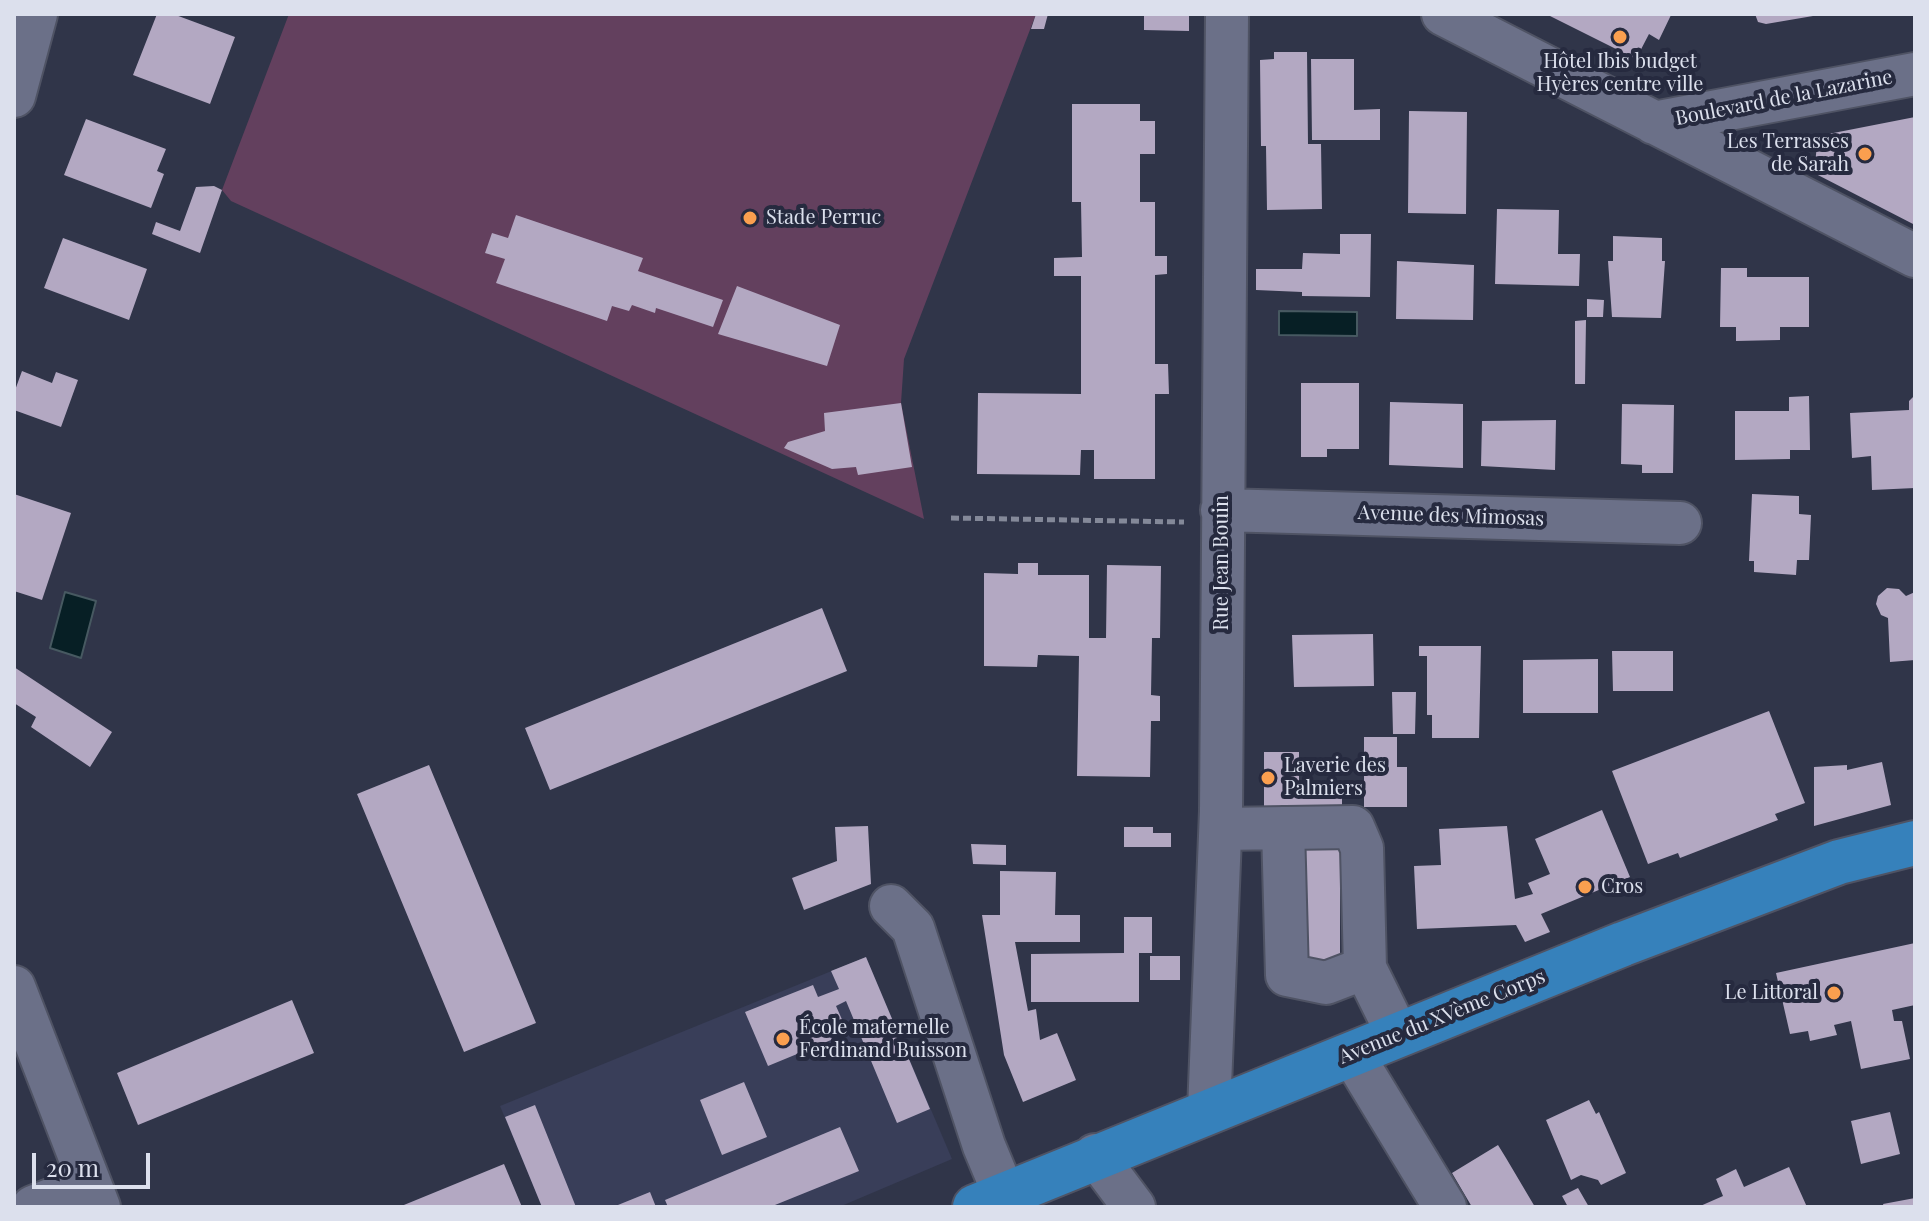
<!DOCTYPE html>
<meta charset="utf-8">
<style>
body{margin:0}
#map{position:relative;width:1929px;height:1221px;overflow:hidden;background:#303549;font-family:"Playfair Display",serif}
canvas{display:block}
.frame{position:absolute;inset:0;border:16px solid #dce0ed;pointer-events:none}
.scale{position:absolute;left:32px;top:1153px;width:118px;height:36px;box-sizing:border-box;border:4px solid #dce0ed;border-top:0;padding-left:10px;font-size:24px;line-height:28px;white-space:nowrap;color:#dce0ed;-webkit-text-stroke:6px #262a3f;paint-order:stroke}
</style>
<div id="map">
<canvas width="1929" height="1221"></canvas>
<div class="frame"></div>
<div class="scale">20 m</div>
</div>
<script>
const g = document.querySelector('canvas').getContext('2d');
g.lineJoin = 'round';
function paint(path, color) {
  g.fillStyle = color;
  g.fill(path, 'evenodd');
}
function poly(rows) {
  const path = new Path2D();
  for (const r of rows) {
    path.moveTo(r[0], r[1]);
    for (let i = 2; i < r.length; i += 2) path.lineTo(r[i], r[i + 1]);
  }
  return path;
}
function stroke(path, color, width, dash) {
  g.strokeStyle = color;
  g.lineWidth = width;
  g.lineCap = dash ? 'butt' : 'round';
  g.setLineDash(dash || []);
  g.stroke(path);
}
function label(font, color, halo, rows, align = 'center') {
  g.font = font + ' "Playfair Display",serif';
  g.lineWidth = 8;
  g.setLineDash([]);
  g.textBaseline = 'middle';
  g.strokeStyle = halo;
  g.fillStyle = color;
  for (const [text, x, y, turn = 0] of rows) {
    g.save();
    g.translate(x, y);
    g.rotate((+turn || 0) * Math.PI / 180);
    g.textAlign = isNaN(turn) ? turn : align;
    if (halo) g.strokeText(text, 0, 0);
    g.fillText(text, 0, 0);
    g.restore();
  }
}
paint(poly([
 [866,957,952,1159,839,1207,542,1207,500,1106]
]), '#393e59');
paint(poly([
 [289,14,1036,14,904,359,901,403,924,519,231,201,222,190]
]), '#63405e');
const water = poly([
 [1279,311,1357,312,1357,336,1279,335,1279,311],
 [65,592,96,601,81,658,50,648,65,592]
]);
paint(water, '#071f25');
stroke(water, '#475961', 2);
paint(poly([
 [157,14,173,14,235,37,210,104,133,75],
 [1036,14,1048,14,1044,29,1031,29],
 [1144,14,1189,14,1189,31,1144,30],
 [1546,14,1669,14,1671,15,1659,40,1649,34,1636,59],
 [1755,14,1813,14,1813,16,1766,24,1758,22],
 [1274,52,1307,52,1308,144,1321,144,1322,209,1267,210,1266,146,1261,146,1260,60,1274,59],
 [1311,59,1354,59,1354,110,1380,109,1380,140,1312,140],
 [1072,104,1140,104,1140,121,1155,121,1155,154,1140,154,1140,202,1155,202,1155,256,1167,256,1167,274,1155,275,1155,364,1168,364,1169,394,1155,394,1155,479,1094,479,1094,450,1081,450,1080,475,977,474,978,393,1081,394,1081,276,1054,276,1054,258,1082,257,1081,202,1072,202],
 [1409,111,1467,112,1466,214,1408,213],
 [1915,117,1915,225,1814,173,1818,136],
 [86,119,166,149,157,171,164,174,151,208,64,175],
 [214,186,222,190,200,253,152,234,156,222,180,231,196,187],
 [1497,209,1559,210,1558,254,1580,254,1579,286,1495,284],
 [516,215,643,258,638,271,723,300,713,327,656,308,655,313,632,305,629,311,612,306,607,321,496,283,505,259,485,253,492,233,508,238],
 [1340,234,1371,234,1370,297,1302,296,1302,292,1256,290,1256,269,1302,269,1303,253,1340,254],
 [1613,236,1662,238,1662,261,1665,261,1661,318,1612,317,1608,261,1613,261],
 [63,238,147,269,129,320,44,288],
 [1397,261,1474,265,1473,320,1396,319],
 [1721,268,1747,268,1747,277,1809,277,1809,327,1780,327,1780,340,1736,341,1736,327,1720,327],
 [737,286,840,325,827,366,718,334],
 [1587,299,1604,300,1603,317,1587,317],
 [1586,320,1585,384,1575,384,1575,321],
 [22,371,52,383,56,372,78,380,61,427,14,410,14,393],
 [1301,383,1359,383,1359,449,1327,449,1327,457,1301,457],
 [1915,395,1915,488,1872,490,1871,456,1852,458,1850,413,1909,410,1909,401],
 [1809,396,1810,450,1790,450,1790,459,1735,460,1735,411,1789,411,1789,397],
 [1390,402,1463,404,1463,468,1389,465],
 [901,403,912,467,858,475,856,467,832,469,784,448,788,442,825,431,824,413],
 [1622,404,1674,405,1673,473,1642,473,1642,465,1621,464],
 [1556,420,1555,470,1481,466,1482,421],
 [14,494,71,513,42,600,14,591],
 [1752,494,1799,496,1799,514,1811,515,1809,560,1797,560,1796,575,1754,572,1754,561,1749,561],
 [1018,563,1038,563,1038,575,1089,575,1089,638,1106,638,1107,565,1161,566,1160,638,1152,638,1151,695,1160,696,1160,721,1151,721,1150,777,1077,776,1079,656,1038,655,1037,667,984,666,984,573,1018,574],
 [1887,588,1899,589,1906,596,1915,592,1915,660,1890,662,1888,618,1881,615,1876,604,1878,596],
 [822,608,847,671,550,790,525,728],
 [1373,634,1374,686,1294,687,1292,635],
 [1419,646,1481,646,1479,738,1432,738,1432,715,1427,715,1427,656,1419,656],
 [1612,651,1673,651,1673,691,1613,691],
 [1598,659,1598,713,1523,713,1523,660],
 [14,667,112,732,90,767,31,727,36,717,14,703],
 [1392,692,1416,692,1415,734,1393,734],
 [1769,711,1805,803,1775,814,1778,820,1680,858,1678,853,1648,864,1612,771],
 [1364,737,1397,737,1397,767,1407,767,1407,807,1364,807],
 [1264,752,1299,752,1299,781,1342,782,1342,810,1264,810],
 [1882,762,1891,805,1814,826,1814,767,1847,765,1847,770],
 [429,765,536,1023,464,1052,357,794],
 [1602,810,1630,877,1541,914,1550,932,1525,942,1516,925,1417,929,1414,866,1441,865,1439,829,1507,826,1515,899,1533,894,1528,883,1550,874,1535,839],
 [868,826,871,884,804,910,792,878,837,861,835,827],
 [1124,827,1153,827,1153,833,1171,833,1171,847,1124,847],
 [1302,837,1340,837,1340,960,1301,960],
 [971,844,1006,845,1006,865,973,864],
 [1000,871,1056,872,1055,915,1080,915,1080,942,1015,942,1028,1011,1036,1009,1040,1040,1057,1033,1076,1080,1023,1102,1004,1055,982,915,1000,915],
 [1124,917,1152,917,1152,953,1139,953,1139,1002,1031,1002,1031,954,1124,953],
 [1915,943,1915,1005,1892,1010,1894,1021,1902,1021,1910,1059,1861,1069,1851,1021,1834,1025,1837,1035,1810,1041,1808,1031,1790,1034,1776,973],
 [1150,956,1180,956,1180,980,1150,980],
 [866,957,930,1109,897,1123,846,1001,836,1006,848,1033,768,1066,745,1012,813,985,818,997,839,989,831,971],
 [292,1000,314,1053,138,1125,117,1073],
 [744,1082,767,1137,722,1155,700,1100],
 [1589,1100,1596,1114,1599,1112,1626,1173,1601,1185,1598,1180,1581,1175,1571,1180,1546,1120],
 [535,1105,576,1207,542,1207,505,1117],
 [1890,1112,1900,1154,1861,1164,1851,1121],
 [840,1127,859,1171,770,1207,668,1207,665,1200],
 [1498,1145,1506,1158,1535,1207,1472,1207,1452,1173],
 [504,1164,522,1207,399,1207],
 [1789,1167,1807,1207,1698,1207,1723,1196,1716,1179,1736,1169,1744,1187],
 [1578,1188,1589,1207,1568,1207,1562,1196],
 [650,1192,656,1207,613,1207],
 [1915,1198,1915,1207,1884,1207,1883,1204]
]), '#b3a8c2');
const minor = poly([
 [1443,14,1915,256],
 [14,96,36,14],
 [1654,123,1915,74],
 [1222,510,1680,523],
 [1221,829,1353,827,1362,848,1365,968,1326,983,1287,975,1283,828],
 [891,906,913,928,984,1146,1004,1194],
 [1365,968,1398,1035],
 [14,987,99,1207],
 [1352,1054,1445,1207],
 [1209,1111,1221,811,1227,14],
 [1095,1155,1134,1207],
 [33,1207,90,1184]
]);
const major = poly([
 [975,1207,1623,944,1839,862,1915,843]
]);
stroke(minor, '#4f5364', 46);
stroke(major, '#4f5364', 48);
stroke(poly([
 [951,518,1184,522]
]), '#848999', 5, [8, 4]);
stroke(minor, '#6b7088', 42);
stroke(major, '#3681bb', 44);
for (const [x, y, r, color] of [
 [1620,37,8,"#fa9f4f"],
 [1865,154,8,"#fa9f4f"],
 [750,218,8,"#fa9f4f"],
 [1268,778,8,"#fa9f4f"],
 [1585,887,8,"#fa9f4f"],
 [1834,993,8,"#fa9f4f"],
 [783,1039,8,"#fa9f4f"]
]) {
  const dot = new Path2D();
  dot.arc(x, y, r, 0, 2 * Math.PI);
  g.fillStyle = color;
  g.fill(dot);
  stroke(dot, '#262a3f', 3);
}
label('20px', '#dce0ed', '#262a3f', [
 ["Hôtel Ibis budget",1620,62,"center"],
 ["Hyères centre ville",1620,85,"center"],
 ["Les Terrasses",1849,142,"right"],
 ["de Sarah",1849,165,"right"],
 ["Stade Perruc",766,218],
 ["Laverie des",1284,766],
 ["Palmiers",1284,789],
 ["Cros",1601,887],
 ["Le Littoral",1818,993,"right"],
 ["École maternelle",799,1028],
 ["Ferdinand Buisson",799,1051]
], 'left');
label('20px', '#dce0ed', '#262a3f', [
 ["Boulevard de la Lazarine",1784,98,-11],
 ["Avenue des Mimosas",1451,516,2],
 ["Rue Jean Bouin",1222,563,-90],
 ["Avenue du XVème Corps",1442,1017,-22]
]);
</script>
